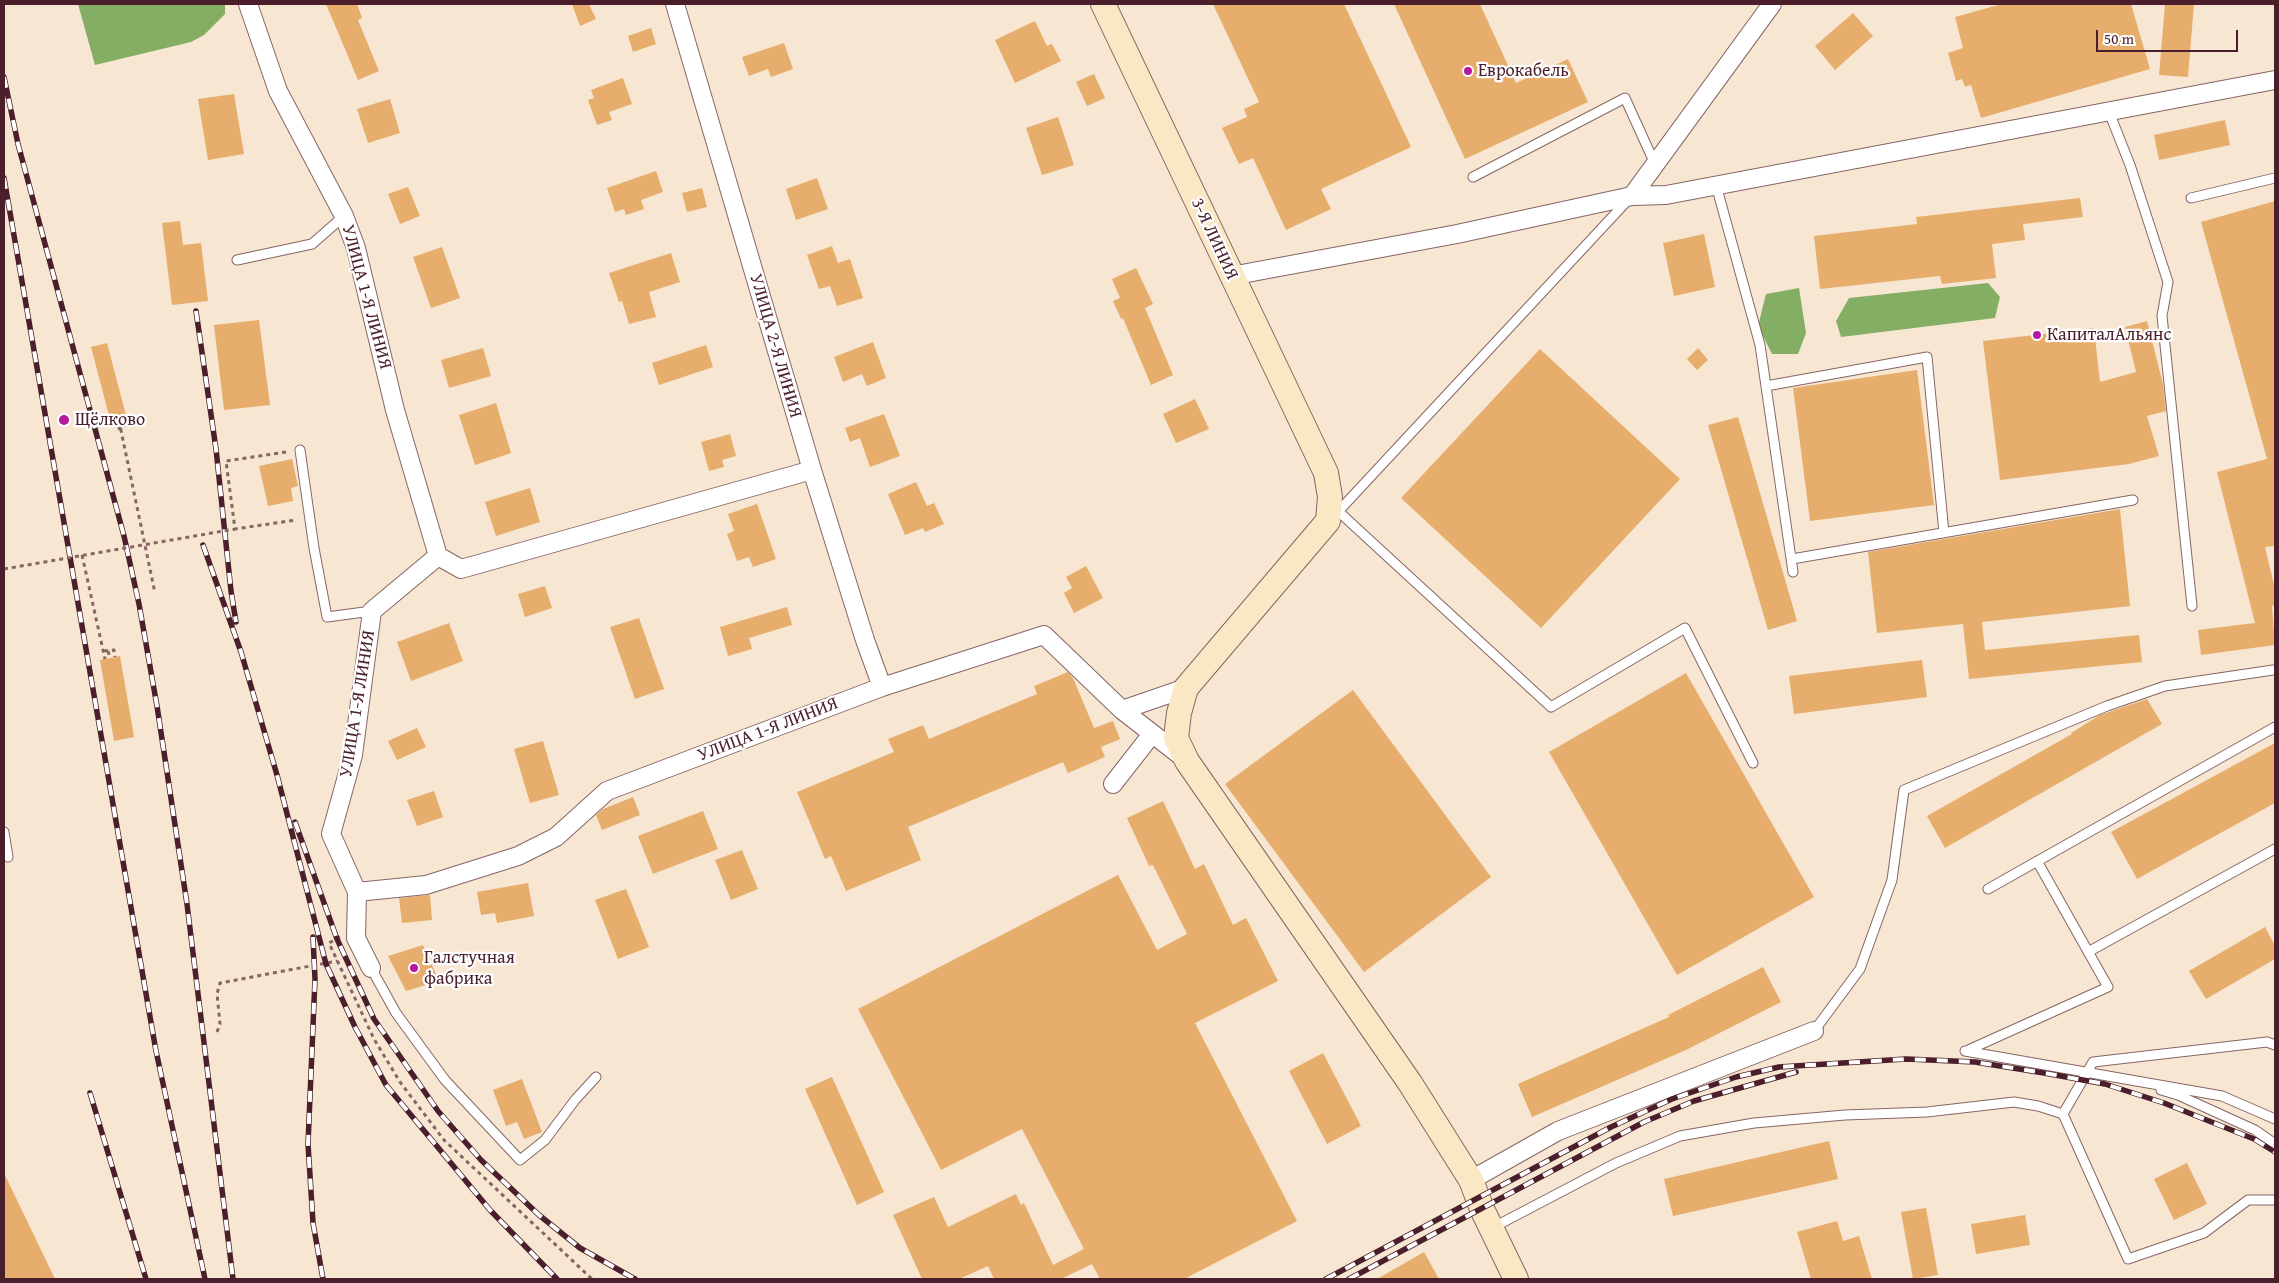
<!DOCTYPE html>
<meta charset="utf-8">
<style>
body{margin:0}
#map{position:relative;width:2279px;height:1283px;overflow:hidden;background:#f7e7d2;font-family:"Gentium Book Plus",serif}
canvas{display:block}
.frame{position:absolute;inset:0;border:5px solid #4a1f2b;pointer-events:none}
.scale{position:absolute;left:2096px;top:30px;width:142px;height:22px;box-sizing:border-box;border:2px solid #4a1f2b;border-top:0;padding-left:6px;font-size:15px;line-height:18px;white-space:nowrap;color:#4a1f2b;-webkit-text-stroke:4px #fff;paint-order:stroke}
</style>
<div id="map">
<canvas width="2279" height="1283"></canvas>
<div class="frame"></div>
<div class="scale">50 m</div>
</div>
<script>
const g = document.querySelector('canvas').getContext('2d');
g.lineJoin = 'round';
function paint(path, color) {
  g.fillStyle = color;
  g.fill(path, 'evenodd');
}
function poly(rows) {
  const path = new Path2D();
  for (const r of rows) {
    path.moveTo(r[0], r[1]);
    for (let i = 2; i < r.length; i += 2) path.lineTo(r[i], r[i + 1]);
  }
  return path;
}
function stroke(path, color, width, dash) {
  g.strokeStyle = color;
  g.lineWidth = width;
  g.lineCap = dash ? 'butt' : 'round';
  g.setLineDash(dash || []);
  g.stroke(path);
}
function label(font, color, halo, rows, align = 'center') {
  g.font = font + ' "Gentium Book Plus",serif';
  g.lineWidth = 4.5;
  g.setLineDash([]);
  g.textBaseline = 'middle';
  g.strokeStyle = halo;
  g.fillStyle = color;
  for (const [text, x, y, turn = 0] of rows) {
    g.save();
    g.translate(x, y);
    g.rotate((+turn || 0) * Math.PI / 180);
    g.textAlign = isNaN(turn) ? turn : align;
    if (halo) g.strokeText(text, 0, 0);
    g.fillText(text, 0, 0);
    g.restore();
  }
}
paint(poly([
 [78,4,225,4,225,14,204,35,191,42,95,65],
 [1988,283,2000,297,1995,318,1841,337,1836,321,1849,298],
 [1799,288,1806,333,1798,354,1772,354,1758,326,1766,294]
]), '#85ae65');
paint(poly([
 [326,4,357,4,362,18,358,20,379,71,358,80],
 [572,4,589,4,596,19,580,26],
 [1213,4,1344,4,1411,147,1321,189,1331,209,1286,230,1253,158,1239,164,1222,128,1247,117,1244,109,1259,102],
 [1394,4,1480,4,1516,83,1568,59,1588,102,1465,159],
 [2002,4,2131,4,2150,69,1981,118,1971,85,1965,87,1962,79,1956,81,1948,53,1963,48,1955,17],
 [2165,4,2194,4,2188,77,2159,75],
 [1853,13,1873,36,1835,70,1815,46],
 [1035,21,1047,46,1052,44,1061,61,1015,83,995,40],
 [651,28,656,44,633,52,628,36],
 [784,43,793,69,771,77,768,69,749,76,742,57],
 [1094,74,1105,98,1087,106,1076,82],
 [623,78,632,104,609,112,612,120,597,125,588,100,594,98,591,90],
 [234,94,244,154,208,160,198,99],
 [390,99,400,133,368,143,357,109],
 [1058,117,1074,165,1042,175,1026,128],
 [2225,120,2230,145,2159,160,2154,135],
 [656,171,663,192,641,200,644,209,626,215,624,209,615,212,607,188],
 [817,178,828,209,796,220,786,189],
 [408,187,420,216,400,224,388,194],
 [702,188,707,207,687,212,682,193],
 [2080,198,2083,217,2023,224,2025,240,1992,244,1996,278,1942,284,1940,276,1820,289,1814,236,1917,224,1916,217],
 [2275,201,2275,546,2265,547,2275,589,2275,605,2272,606,2275,645,2201,655,2198,630,2255,623,2217,472,2267,459,2201,222],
 [180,221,183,245,201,243,208,301,172,305,162,223],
 [1704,234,1715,287,1674,296,1663,243],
 [832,246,838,263,850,259,863,298,837,306,830,286,819,289,807,255],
 [442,247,460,298,431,308,413,257],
 [671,253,680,282,649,292,656,317,629,324,622,301,619,302,609,273],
 [1136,268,1153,304,1145,308,1173,375,1151,385,1123,318,1121,319,1113,301,1120,298,1112,279],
 [259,320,270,405,224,410,214,325],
 [2147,321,2163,384,2166,411,2147,416,2159,456,2129,464,2000,480,1983,341,2094,328,2100,382,2136,372,2125,327],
 [873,342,886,378,867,386,862,374,843,382,834,357],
 [107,343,127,419,111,423,91,347],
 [706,345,713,367,659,385,652,363],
 [483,348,491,376,449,388,441,360],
 [1698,348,1708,360,1697,370,1687,359],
 [1540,349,1680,479,1541,628,1401,498],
 [1917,370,1934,505,1810,521,1793,388],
 [1195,399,1209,429,1176,443,1163,414],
 [496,403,511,453,475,465,459,415],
 [884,414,900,456,870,467,860,438,850,442,845,428],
 [1738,417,1797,621,1768,630,1708,425],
 [730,434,736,456,722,460,724,467,709,471,701,442],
 [292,459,298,486,291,488,293,501,268,506,259,466],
 [916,482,927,506,934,503,944,524,925,532,923,528,905,535,888,494],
 [530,488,540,522,496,536,485,502],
 [757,504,776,559,753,567,749,557,737,561,727,534,734,531,728,514],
 [2120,509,2130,606,1982,622,1985,650,2139,635,2142,662,1969,679,1963,624,1877,633,1868,552],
 [1086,566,1103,598,1074,613,1064,593,1072,588,1066,577],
 [545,586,552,608,525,617,518,594],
 [787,607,792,625,749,638,752,649,728,656,720,627],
 [639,618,664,689,635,699,610,627],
 [449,623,463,661,411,681,397,642],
 [120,656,134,737,114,741,100,660],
 [1922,660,1927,697,1794,714,1789,676],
 [1068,672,1073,678,1094,728,1113,721,1120,739,1101,747,1105,757,1068,773,1063,762,908,827,921,860,846,891,831,856,825,859,797,792,894,752,888,739,923,725,929,739,1037,694,1034,686],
 [1686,673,1814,897,1677,975,1549,752],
 [1353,690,1491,877,1364,972,1225,784],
 [2147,699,2162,724,1945,848,1927,816,2072,734,2071,733,2100,715],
 [417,728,426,747,397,760,388,741],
 [543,741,559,795,530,803,514,749],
 [2275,743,2275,803,2137,879,2111,832],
 [434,791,443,817,417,826,407,800],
 [633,797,640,815,602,830,596,815,603,809],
 [1163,801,1195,869,1204,864,1233,925,1246,918,1278,981,1195,1023,1297,1221,1184,1279,1100,1279,1092,1264,1061,1279,994,1279,988,1266,959,1279,922,1279,893,1215,934,1197,948,1227,1016,1194,1021,1205,1024,1203,1053,1265,1084,1249,1022,1129,941,1170,858,1009,1118,875,1157,950,1187,934,1153,865,1149,866,1127,818],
 [703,811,718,849,653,874,638,836],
 [742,850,758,889,731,900,715,860],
 [528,883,534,916,497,923,495,913,481,915,477,892],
 [626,889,649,947,618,959,595,900],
 [430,895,432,920,402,923,399,898],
 [2265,927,2275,946,2275,959,2206,999,2189,971],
 [423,945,439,981,406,991,388,956],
 [1763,967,1781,1002,1686,1050,1532,1117,1518,1084,1669,1017,1668,1015],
 [1323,1053,1361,1126,1327,1144,1289,1071],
 [832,1077,884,1192,857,1205,805,1089],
 [522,1079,542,1132,524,1139,517,1122,506,1126,493,1090],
 [1829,1141,1838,1179,1673,1216,1664,1179],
 [2187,1163,2207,1204,2174,1220,2154,1179],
 [4,1173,55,1279,4,1279],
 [1926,1208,1938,1275,1913,1279,1901,1212],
 [2025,1215,2030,1245,1976,1254,1971,1224],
 [1837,1221,1843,1241,1859,1236,1872,1279,1811,1279,1797,1232],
 [1424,1252,1439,1279,1377,1279]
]), '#e6ad6d');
const lane = poly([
 [2109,112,2130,165,2168,282,2162,316,2192,606],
 [1473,177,1625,98,1655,164],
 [1716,185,1760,345,1793,572],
 [2191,198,2275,178],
 [237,260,312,244,344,216],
 [1766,386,1927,357,1944,533],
 [300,450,314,548,327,617,372,611],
 [1338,511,1551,707,1685,628,1753,763],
 [1334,516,1628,200],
 [1792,559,2133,500],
 [4,832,8,857],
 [1988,889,2275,727],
 [2088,952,2275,849],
 [371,968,396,1013,445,1080,520,1160,545,1140,575,1100,596,1077],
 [1814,1031,1860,969,1892,880,1904,790,2107,706,2165,686,2273,670],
 [1965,1051,2222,1096,2275,1119],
 [1966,1051,2108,987,2037,861],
 [2161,1090,2178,1095,2255,1130,2275,1144],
 [2063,1114,2093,1062,2267,1042,2275,1045],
 [1492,1228,1616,1163,1680,1136,1754,1123,1845,1115,1927,1112,2014,1102,2038,1106,2063,1114,2128,1259,2204,1233,2248,1200,2275,1200]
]);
const street = poly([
 [248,4,278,91,344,216,356,248,395,410,438,556],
 [675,4,812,470,865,640,882,687],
 [1632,196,1772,4],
 [1231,276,1457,234,1632,196,1666,195,2275,80],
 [438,556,461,569,812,470],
 [1122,710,1186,688],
 [1113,784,1152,734],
 [357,892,426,885,518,856,556,837,607,791,882,687,1044,635,1122,710,1185,759],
 [371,968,356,938,357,892,331,834,353,755,372,611,438,556],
 [1471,1180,1558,1131,1814,1031]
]);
const secondary = poly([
 [1103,4,1326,473,1330,497,1328,521,1186,688,1179,713,1176,738,1187,761,1410,1083,1471,1180,1482,1209,1516,1279]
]);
stroke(lane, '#876565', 11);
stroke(street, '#876565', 20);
stroke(secondary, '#876565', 26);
stroke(poly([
 [119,421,155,593],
 [115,422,117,429,125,427,123,420],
 [286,452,226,461,235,529,296,520],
 [82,555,105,659],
 [104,651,114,650,115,657],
 [108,651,110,658],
 [340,937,329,943,374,1039,400,1082,444,1140,592,1279],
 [217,1032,220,1024,217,994,220,983,337,961]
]), '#876565', 3, [4, 4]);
stroke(lane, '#fff', 9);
stroke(street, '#fff', 18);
stroke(secondary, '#fae7c3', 24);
const rail = poly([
 [4,77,18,144,124,536,139,604,157,706,187,904,233,1279],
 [4,178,156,1051,205,1279],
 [196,311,216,449,231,591,236,622],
 [203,545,241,652,277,775,326,964,355,1027,386,1085,490,1210,557,1279],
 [295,822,337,939,374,1019,438,1111,481,1160,539,1215,580,1248,635,1279],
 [313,937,315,979,308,1144,313,1223,323,1279],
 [90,1093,146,1279],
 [1326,1279,1611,1127,1672,1099,1736,1077,1779,1067,1906,1059,1975,1062,2044,1073,2105,1084,2164,1103,2254,1139,2275,1152],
 [1349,1279,1644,1122,1694,1101,1796,1072]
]);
stroke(rail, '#4a1f2b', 5.5);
stroke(rail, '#fff', 4, [11]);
stroke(poly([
 [4,569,235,529]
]), '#876565', 3, [4, 4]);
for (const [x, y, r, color] of [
 [1468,71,5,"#b5179e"],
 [2037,335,5,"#b5179e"],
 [64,420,6,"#b5179e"],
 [414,968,5,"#b5179e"]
]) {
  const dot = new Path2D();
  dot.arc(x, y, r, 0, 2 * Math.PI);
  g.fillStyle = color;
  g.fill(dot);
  stroke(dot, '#fff', 2);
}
label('18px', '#4a1f2b', '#fff', [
 ["Еврокабель",1478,71],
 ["КапиталАльянс",2047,335],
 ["Щёлково",75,420],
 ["Галстучная",424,958],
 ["фабрика",424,979]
], 'left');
label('18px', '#4a1f2b', '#fff', [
 ["3-Я ЛИНИЯ",1214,239,65],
 ["УЛИЦА 1-Я ЛИНИЯ",366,297,75],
 ["УЛИЦА 2-Я ЛИНИЯ",775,346,74],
 ["УЛИЦА 1-Я ЛИНИЯ",358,704,-81],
 ["УЛИЦА 1-Я ЛИНИЯ",768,730,-21]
]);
</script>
